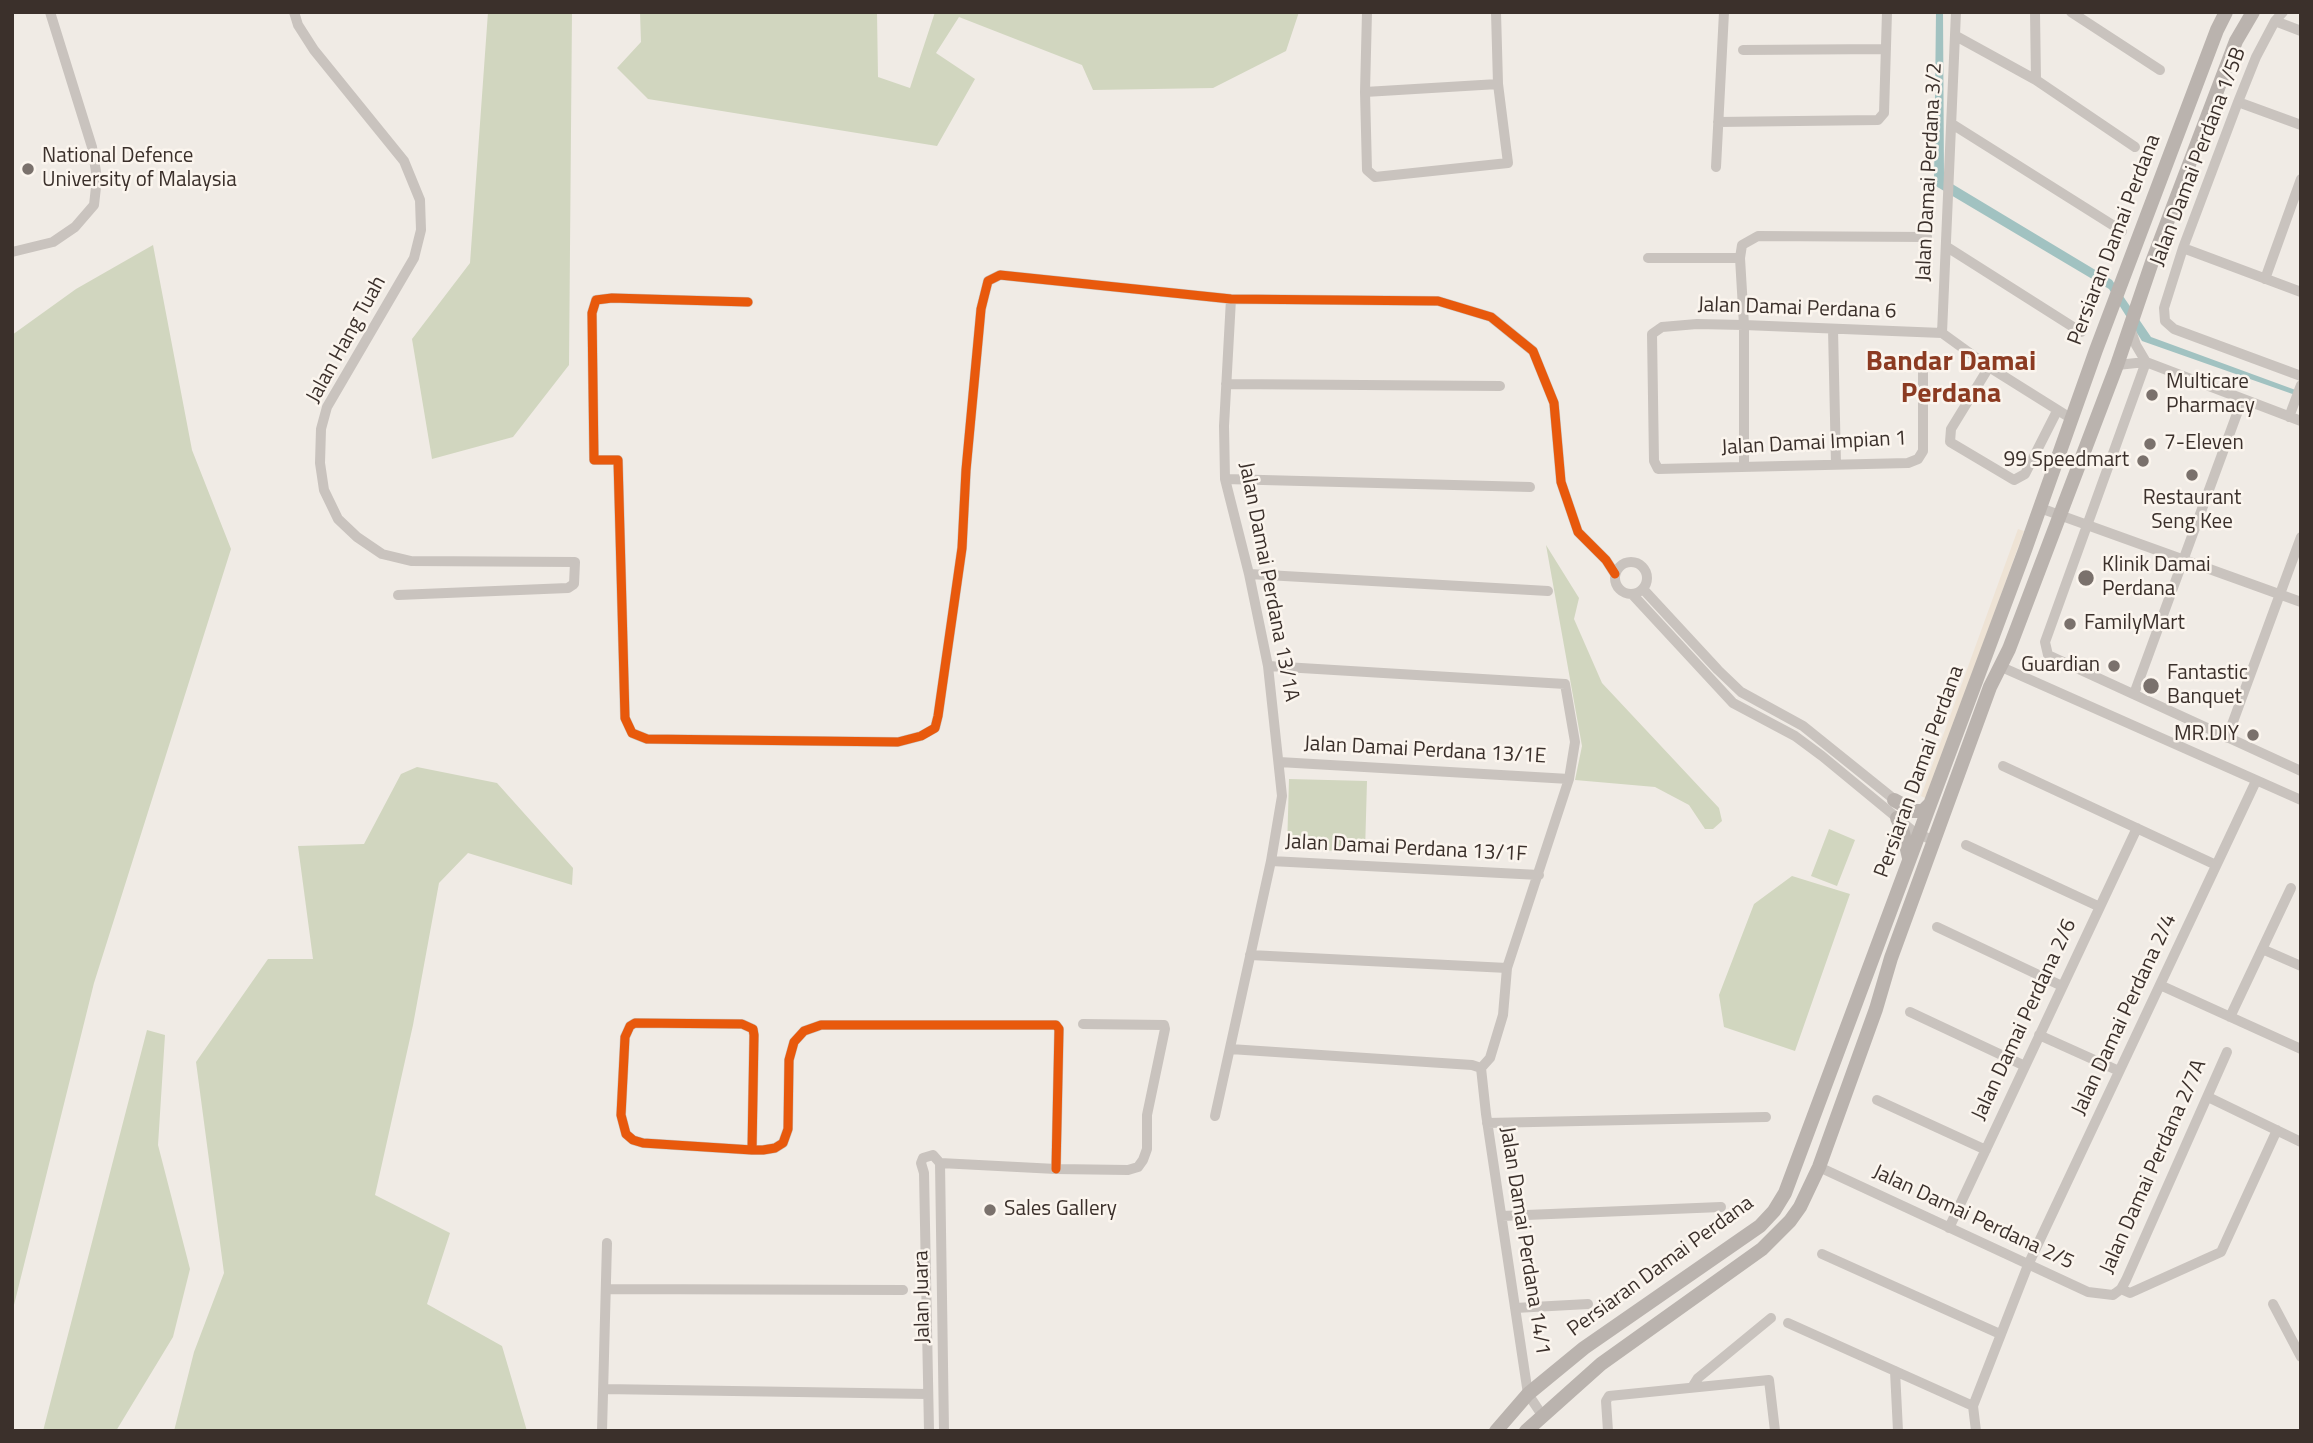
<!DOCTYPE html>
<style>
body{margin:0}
#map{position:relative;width:2313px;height:1443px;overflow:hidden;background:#f0ebe5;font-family:"Titillium Web",sans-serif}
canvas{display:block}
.frame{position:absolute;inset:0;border:14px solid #3b302b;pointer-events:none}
</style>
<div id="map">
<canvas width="2313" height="1443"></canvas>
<div class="frame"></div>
</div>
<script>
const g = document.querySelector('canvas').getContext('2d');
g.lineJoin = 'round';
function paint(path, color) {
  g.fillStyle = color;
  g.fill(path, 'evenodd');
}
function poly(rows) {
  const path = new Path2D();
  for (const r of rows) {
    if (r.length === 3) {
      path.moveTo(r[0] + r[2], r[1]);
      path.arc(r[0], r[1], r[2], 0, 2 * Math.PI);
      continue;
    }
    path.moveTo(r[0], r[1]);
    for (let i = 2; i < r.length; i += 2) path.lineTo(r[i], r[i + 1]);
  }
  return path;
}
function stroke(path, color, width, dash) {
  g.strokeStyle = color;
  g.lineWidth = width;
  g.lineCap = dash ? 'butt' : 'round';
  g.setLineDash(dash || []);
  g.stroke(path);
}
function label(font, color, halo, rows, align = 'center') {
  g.font = font + ' "Titillium Web",sans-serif';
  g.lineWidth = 5;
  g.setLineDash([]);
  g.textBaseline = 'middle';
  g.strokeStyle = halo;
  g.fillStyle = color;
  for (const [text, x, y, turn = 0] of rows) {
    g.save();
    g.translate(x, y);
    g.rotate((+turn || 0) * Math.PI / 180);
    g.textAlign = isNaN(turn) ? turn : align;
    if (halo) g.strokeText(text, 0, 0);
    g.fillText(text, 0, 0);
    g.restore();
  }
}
paint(poly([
 [488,12,572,12,569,365,513,437,432,459,412,339,470,263],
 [640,12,877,12,878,77,910,88,935,12,1299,12,1286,51,1213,88,1093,90,1082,65,959,17,936,53,975,79,937,146,648,99,617,68,641,42],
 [153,245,192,450,231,549,94,983,12,1313,12,335,76,289],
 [1546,545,1579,598,1574,619,1602,683,1719,808,1722,821,1713,829,1705,829,1689,805,1655,787,1575,780,1582,746],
 [417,767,497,783,573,868,572,885,468,853,439,883,413,1025,375,1195,450,1233,427,1304,502,1346,527,1431,174,1431,194,1352,224,1273,196,1062,268,959,313,959,298,846,364,844,401,774],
 [1289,779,1367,781,1365,852,1287,849],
 [1829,829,1855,840,1837,886,1811,876],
 [1792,876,1850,894,1795,1051,1724,1027,1719,995,1754,904],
 [147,1030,165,1035,158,1145,190,1269,173,1337,116,1431,43,1431]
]), '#d1d6bf');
paint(poly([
 [2018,529,2024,531,1927,799,1921,796]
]), '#eee3d5');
paint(poly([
 [1936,12,1943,12,1944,179,2112,280,2151,337,2301,392,2301,397,2142,341,2109,289,1934,185]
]), '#a1c2c1');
stroke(poly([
 [294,12,298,25,314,50,404,161,420,200,421,230,414,258,327,407,321,429,320,463,324,490,338,519,357,537,382,554,411,561,575,562,574,584,568,588,398,595],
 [1367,12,1365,92,1367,170,1375,177,1508,163,1498,84,1496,12],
 [2035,12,2036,80],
 [2071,12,2160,70],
 [2283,12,2275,21,2256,57,2238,102,2183,248,2164,308,2165,321,2174,329,2301,376],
 [2275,21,2301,31],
 [1956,36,2036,80,2135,147],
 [1743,50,1886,49],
 [1365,92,1498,84],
 [2238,102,2301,125],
 [1718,122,1878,120,1884,113,1887,12],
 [1952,124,2122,231],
 [1716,167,1724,12],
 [1947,247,2081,332],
 [2183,248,2301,292],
 [12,252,53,242,75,227,94,205,97,178,92,147,50,12],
 [1648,258,1740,258],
 [2265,279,2301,179],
 [748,302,612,298,596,300,592,313,594,460,618,460,625,718,632,733,647,739,898,742,921,736,935,728,938,716,962,548,966,470,981,309,988,281,1000,275,1231,299,1438,301,1491,317,1533,351,1554,403,1561,482,1578,532,1606,560,1615,574],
 [2130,328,2136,345,2146,362],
 [1833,329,1836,464],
 [1942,333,1956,12],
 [1942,333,1989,367,2072,419],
 [2146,362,2045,642,2048,655,2301,771],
 [1923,365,1923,451,1918,459,1908,463,1658,469,1654,461,1652,334,1662,327,1697,324,1744,325,1942,333],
 [2117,365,2146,362,2301,421],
 [1989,367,1951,429,1950,442,2014,480,2025,474,2057,411],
 [1226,384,1500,386],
 [2289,417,2301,385],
 [1744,467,1744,325,1740,258,1742,245,1758,236,1927,237],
 [1225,479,1530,487],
 [2040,508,2301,602],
 [1631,578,16],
 [1249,574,1548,591],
 [1643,589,1718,670,1741,692,1803,726,1900,804],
 [1632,594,1733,703,1795,736,1822,756,1913,831,1934,841],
 [1268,666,1565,684,1575,742,1569,779,1507,968,1503,1015,1490,1058,1481,1068],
 [2006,669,2301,800],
 [2134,694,2242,400],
 [2227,738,2301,537],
 [1279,762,1569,779],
 [2003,766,2216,865],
 [1966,845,2100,907],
 [1271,861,1539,875],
 [1937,927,2062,986],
 [2262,949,2301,966],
 [1250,955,1507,968],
 [2160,985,2301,1049],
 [1910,1012,2025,1066],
 [2230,1017,2291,888],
 [2039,1035,2119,1071],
 [1230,1049,1472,1065,1481,1068],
 [1481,1068,1486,1114,1528,1394,1542,1415],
 [2208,1097,2301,1142],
 [1877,1100,1986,1150],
 [1215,1116,1271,861,1282,796,1268,666,1249,574,1225,479,1224,426,1231,299],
 [1487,1123,1766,1117],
 [752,1150,754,1035,753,1029,742,1024,635,1023,630,1026,625,1037,621,1115,626,1134,633,1140,643,1143,752,1150,763,1150,775,1148,783,1143,788,1129,789,1060,794,1042,804,1031,821,1025,1056,1025,1059,1029,1056,1169],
 [940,1163,944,1431],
 [1819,1167,2088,1292,2113,1295,2121,1289,2126,1280,2227,1052],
 [1502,1216,1721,1207],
 [1949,1228,2137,828],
 [1822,1254,2000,1334],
 [606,1289,903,1290],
 [2121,1289,2130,1293,2221,1252,2277,1130],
 [2273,1304,2301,1357],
 [1515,1308,1588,1304],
 [1788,1323,1973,1406],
 [1895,1371,1898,1431],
 [1693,1386,1698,1378,1771,1318],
 [603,1389,928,1394],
 [602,1431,607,1243],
 [929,1431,924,1173,921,1163,923,1158,933,1155,940,1163,1056,1169,1128,1170,1138,1167,1143,1160,1147,1149,1147,1115,1165,1029,1164,1025,1083,1024],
 [1608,1431,1606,1401,1609,1396,1769,1380,1775,1431],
 [1976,1431,1973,1406,2028,1265,2256,781]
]), '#c9c3be', 10);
stroke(poly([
 [1894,800,1914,811,1923,811,1930,804],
 [1897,818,1902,828,1909,858],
 [1496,1431,1528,1394,1584,1348,1760,1226,1774,1211,1785,1193,2025,550,2096,350,2217,30,2226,12],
 [1526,1431,1601,1364,1762,1249,1790,1221,1800,1207,1819,1167,1876,1009,1891,958,1990,687,2009,649,2117,365,2152,262,2236,41,2253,12]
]), '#bab3ae', 14);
stroke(poly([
 [748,302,612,298,596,300,592,313,594,460,618,460,625,718,632,733,647,739,898,742,921,736,935,728,938,716,962,548,966,470,981,309,988,281,1000,275,1231,299,1438,301,1491,317,1533,351,1554,403,1561,482,1578,532,1606,560,1615,574],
 [752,1150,754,1035,753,1029,742,1024,635,1023,630,1026,625,1037,621,1115,626,1134,633,1140,643,1143,752,1150,763,1150,775,1148,783,1143,788,1129,789,1060,794,1042,804,1031,821,1025,1056,1025,1059,1029,1056,1169]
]), '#e8590c', 9);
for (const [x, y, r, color] of [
 [28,169,7,"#7a716c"],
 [2152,395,7,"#7a716c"],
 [2150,444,7,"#7a716c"],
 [2143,461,7,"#7a716c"],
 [2192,475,7,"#7a716c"],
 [2086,578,9,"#7a716c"],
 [2070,624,7,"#7a716c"],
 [2114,666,7,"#7a716c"],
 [2151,686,9,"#7a716c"],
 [2253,735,7,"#7a716c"],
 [990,1210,7,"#7a716c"]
]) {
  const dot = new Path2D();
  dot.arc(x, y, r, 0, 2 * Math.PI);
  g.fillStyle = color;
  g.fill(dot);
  stroke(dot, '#fbf5ee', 2.5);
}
label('21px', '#3b302b', '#fbf5ee', [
 ["National Defence",42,157],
 ["University of Malaysia",42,181],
 ["Multicare",2166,383],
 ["Pharmacy",2166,407],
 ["7-Eleven",2164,444],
 ["99 Speedmart",2129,461,"right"],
 ["Restaurant",2192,499,"center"],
 ["Seng Kee",2192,523,"center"],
 ["Klinik Damai",2102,566],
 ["Perdana",2102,590],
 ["FamilyMart",2084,624],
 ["Guardian",2100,666,"right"],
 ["Fantastic",2167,674],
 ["Banquet",2167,698],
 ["MR.DIY",2239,735,"right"],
 ["Sales Gallery",1004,1210]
], 'left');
label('21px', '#3b302b', '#fbf5ee', [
 ["Jalan Damai Perdana 1/5B",2199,157,-69],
 ["Jalan Damai Perdana 3/2",1930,172,-87],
 ["Persiaran Damai Perdana",2115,240,-69],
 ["Jalan Damai Perdana 6",1797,309,2],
 ["Jalan Hang Tuah",347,340,-61],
 ["Jalan Damai Impian 1",1814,444,-3],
 ["Jalan Damai Perdana 13/1A",1268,582,79],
 ["Jalan Damai Perdana 13/1E",1425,751,3],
 ["Persiaran Damai Perdana",1920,772,-70],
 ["Jalan Damai Perdana 13/1F",1406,849,3],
 ["Jalan Damai Perdana 2/4",2125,1015,-65],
 ["Jalan Damai Perdana 2/6",2025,1020,-65],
 ["Jalan Damai Perdana 2/7A",2154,1167,-66],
 ["Jalan Damai Perdana 2/5",1973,1218,25],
 ["Jalan Damai Perdana 14/1",1524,1241,81],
 ["Persiaran Damai Perdana",1661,1267,-36],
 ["Jalan Juara",923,1297,-91]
]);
label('bold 28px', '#8c3b22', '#fbf5ee', [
 ["Bandar Damai",1951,363],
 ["Perdana",1951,395]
]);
</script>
